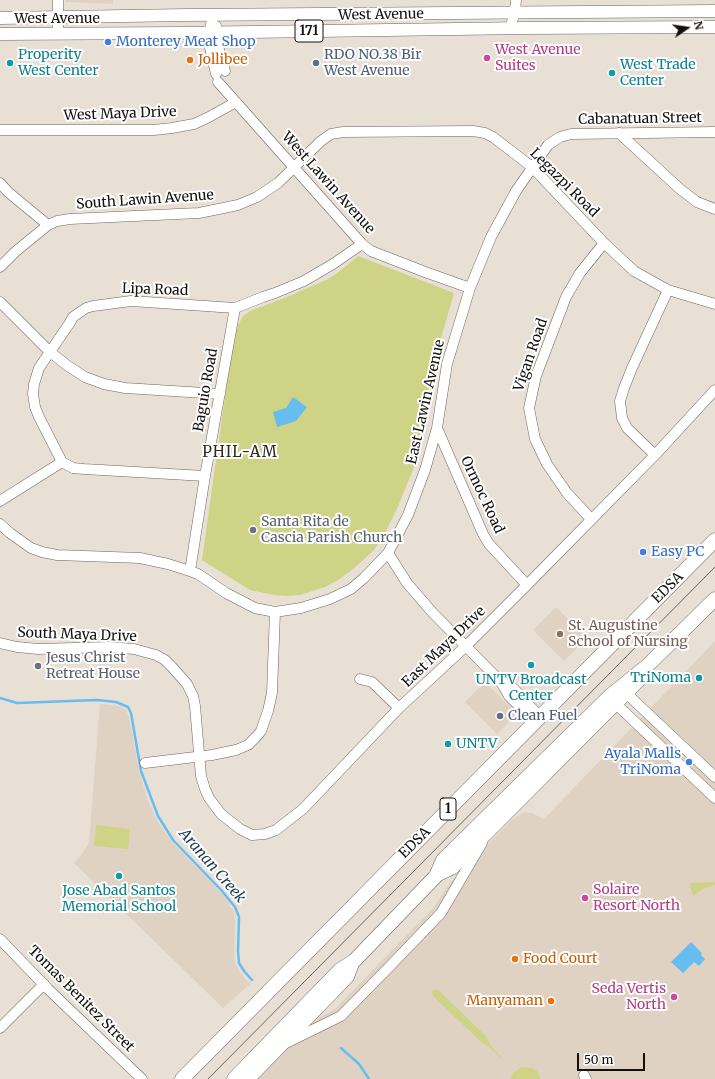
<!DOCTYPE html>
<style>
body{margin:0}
#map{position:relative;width:715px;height:1079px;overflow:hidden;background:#e8dfd5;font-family:Merriweather,serif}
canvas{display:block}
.north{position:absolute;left:667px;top:8px;width:40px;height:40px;-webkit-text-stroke:3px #fff;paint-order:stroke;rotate:77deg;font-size:11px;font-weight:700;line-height:16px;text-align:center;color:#13110d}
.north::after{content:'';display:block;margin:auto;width:14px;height:18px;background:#13110d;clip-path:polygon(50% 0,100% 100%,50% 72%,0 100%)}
.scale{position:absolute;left:577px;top:1053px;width:68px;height:18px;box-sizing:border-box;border:2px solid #13110d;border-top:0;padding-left:5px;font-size:12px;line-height:14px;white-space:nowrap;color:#13110d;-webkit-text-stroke:3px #fff;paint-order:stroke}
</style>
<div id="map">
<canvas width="715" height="1079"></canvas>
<div class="north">N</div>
<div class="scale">50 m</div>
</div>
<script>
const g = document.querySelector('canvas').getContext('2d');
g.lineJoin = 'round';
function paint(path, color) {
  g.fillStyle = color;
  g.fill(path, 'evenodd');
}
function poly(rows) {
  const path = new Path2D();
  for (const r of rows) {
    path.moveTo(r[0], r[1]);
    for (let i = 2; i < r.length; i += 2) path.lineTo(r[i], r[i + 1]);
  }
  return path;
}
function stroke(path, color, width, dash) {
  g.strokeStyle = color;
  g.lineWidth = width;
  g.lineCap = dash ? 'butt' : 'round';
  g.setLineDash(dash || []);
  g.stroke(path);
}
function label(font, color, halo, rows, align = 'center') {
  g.font = font + ' Merriweather,serif';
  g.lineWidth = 4;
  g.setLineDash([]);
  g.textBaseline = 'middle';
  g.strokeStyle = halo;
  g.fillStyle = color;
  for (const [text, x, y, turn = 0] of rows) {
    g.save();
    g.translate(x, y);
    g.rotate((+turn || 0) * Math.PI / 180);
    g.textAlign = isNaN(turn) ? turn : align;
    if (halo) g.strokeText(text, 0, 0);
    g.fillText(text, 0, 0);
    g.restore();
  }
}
paint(poly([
 [66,0,113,0,113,4,65,2],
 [556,607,587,638,564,661,533,630],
 [715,641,715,1079,258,1079,320,1017,335,1009,434,907,449,884,512,820,524,812,532,813,544,819],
 [485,682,517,714,497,734,465,702],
 [100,704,119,706,126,710,129,717,139,771,148,801,158,822,170,840,226,898,233,910,235,921,234,960,240,972,247,981,251,983,223,1008,74,863,83,853,89,843]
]), '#dfd2c2');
paint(poly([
 [358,256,454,293,433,366,418,450,414,467,397,509,382,539,373,551,353,569,338,580,325,587,300,595,286,596,274,595,250,590,202,560,234,333,243,316,250,311,287,297,326,280,336,274],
 [96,825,130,829,128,849,94,846],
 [715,882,715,885,703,889,693,896,690,883],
 [435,989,438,990,487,1037,490,1045,504,1061,489,1047,482,1043,433,996,432,992],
 [522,1067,532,1068,537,1071,541,1079,511,1079,513,1073]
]), '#ced386');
paint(poly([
 [293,397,307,407,296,421,277,427,273,412,286,408],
 [691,942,702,953,701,955,705,959,699,966,694,962,683,973,671,962]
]), '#68bdf0');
stroke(poly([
 [0,698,17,703,97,700,116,702,128,707,131,713,141,771,158,816,173,840,222,891,235,907,239,917,238,951,239,963,244,971,252,980],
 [341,1048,359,1064,369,1079]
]), '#68bdf0', 2.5);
const minor = poly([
 [58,0,58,33],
 [213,15,208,39,216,74],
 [216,26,219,49,225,71],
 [510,28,515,12,516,0],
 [218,82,362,244,371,251,425,272,470,288],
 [0,130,154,130,172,128,194,124,209,117,236,102],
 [619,133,680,189,697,202,715,209],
 [0,183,8,192,48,225],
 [0,267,15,252,48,225,57,221,70,219,199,213,238,205,257,197,278,183,321,141,331,134,343,132,473,131,485,133,493,137,532,167,604,243,634,271,668,290,715,304],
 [0,302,50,352,68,366,85,377,104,384,125,388,220,394],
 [437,428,483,534,489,544,527,585],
 [655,455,627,428,622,418,620,401,624,388,632,368,668,290],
 [205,476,84,469,73,468,62,462,39,417,35,407,33,394,34,384,39,368,69,324,73,317,86,308,93,306,131,301,235,308,263,297,275,293,304,281,333,264,362,244],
 [0,501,62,462],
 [591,519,567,493,547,464,535,439,529,408,536,376,566,297,580,273,604,243],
 [0,524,10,533,31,548,42,552,57,555,140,558,168,564,190,571,198,574,226,593,255,608,275,612,301,608,330,599,351,589,364,578,388,553,408,515,425,470,437,428,447,364,470,288,491,237,516,191,548,145,560,137,571,134,715,132],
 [388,553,407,583,432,612,501,682,509,696,535,722],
 [190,571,205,476,235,308],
 [0,643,17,647,38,649,109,647,134,649,156,655,165,660,172,667,187,684,193,696,195,706,201,776,205,789,209,798,221,814,240,829,252,835,265,834,276,830,303,809,399,708,465,647,527,585,655,455,715,390],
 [360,679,372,682,399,708],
 [501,682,514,689,540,717],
 [626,693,715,777],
 [616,704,715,798],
 [145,763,212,755,236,750,248,745,257,736,261,731,268,711,272,693,275,612],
 [0,939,48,989,142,1079],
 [0,1028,44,984],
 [286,1043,341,1016,393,963,441,913,482,843],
 [584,1075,586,1079]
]);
const major = poly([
 [0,18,187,15,715,11],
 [0,34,181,33,525,28,715,27],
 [436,876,453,868,639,681,644,672],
 [249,1079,348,977,354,961]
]);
const highway = poly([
 [182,1079,715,540],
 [234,1079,340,970,354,961,436,876,443,860,610,696,647,666,715,599]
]);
stroke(minor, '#6d665d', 11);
stroke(major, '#6d665d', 13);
stroke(highway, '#6d665d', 15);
stroke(minor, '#fff', 10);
stroke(major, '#fff', 12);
stroke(highway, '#fff', 14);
stroke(poly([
 [208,1079,715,567]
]), '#6b6660', 1);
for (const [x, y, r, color] of [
 [108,42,4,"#3f7fe0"],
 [487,58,4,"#d1479c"],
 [190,60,4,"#e8710a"],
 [10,63,4,"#0f9aa8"],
 [316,63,4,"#5c6f8a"],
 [612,73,4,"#0f9aa8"],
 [253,530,4,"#6b7280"],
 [643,552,4,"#3f7fe0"],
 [560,634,4,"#8d6e63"],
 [531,665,4,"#0f9aa8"],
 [38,666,4,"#6b7280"],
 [699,678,4,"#0f9aa8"],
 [500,716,4,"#5c6f8a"],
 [448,744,4,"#0f9aa8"],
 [689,762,4,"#3f7fe0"],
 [119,876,4,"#0f9aa8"],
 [585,898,4,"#d1479c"],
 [515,959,4,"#e8710a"],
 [674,997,4,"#d1479c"],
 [551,1001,4,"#e8710a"]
]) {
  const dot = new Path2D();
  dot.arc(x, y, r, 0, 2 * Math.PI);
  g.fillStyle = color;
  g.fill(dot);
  stroke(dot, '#fff', 1.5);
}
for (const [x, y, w] of [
 [309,31,28],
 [448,809,16]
]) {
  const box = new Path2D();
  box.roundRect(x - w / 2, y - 11, w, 22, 3);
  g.fillStyle = '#fff';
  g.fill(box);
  stroke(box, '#13110d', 1);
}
label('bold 13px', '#13110d', null, [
 ["171",309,31],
 ["1",448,809]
]);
label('14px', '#13110d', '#fff', [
 ["West Avenue",381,15,-1],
 ["West Avenue",57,19],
 ["West Maya Drive",120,114,-2],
 ["Cabanatuan Street",640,119,-1],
 ["West Lawin Avenue",328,183,48],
 ["Legazpi Road",564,183,45],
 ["South Lawin Avenue",145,200,-4],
 ["Lipa Road",155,290,2],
 ["Vigan Road",531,355,-71],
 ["Baguio Road",206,390,-80],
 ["East Lawin Avenue",426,402,-77],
 ["Ormoc Road",482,495,65],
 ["EDSA",668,588,-45],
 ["South Maya Drive",77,635,2],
 ["East Maya Drive",444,647,-44],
 ["EDSA",415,843,-45],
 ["Tomas Benitez Street",81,999,45]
]);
label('14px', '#366cbe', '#fff', [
 ["Monterey Meat Shop",116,42],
 ["Easy PC",651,552],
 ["Ayala Malls",681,754,"right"],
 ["TriNoma",681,770,"right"]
], 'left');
label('14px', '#b23c85', '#fff', [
 ["West Avenue",495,50],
 ["Suites",495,66],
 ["Solaire",593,890],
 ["Resort North",593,906],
 ["Seda Vertis",666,989,"right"],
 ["North",666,1005,"right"]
], 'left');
label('14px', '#0d838f', '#fff', [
 ["Properity",18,55],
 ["West Center",18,71],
 ["West Trade",620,65],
 ["Center",620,81],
 ["TriNoma",691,678,"right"],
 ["UNTV Broadcast",531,680,"center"],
 ["Center",531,696,"center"],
 ["UNTV",456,744],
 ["Jose Abad Santos",119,891,"center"],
 ["Memorial School",119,907,"center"]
], 'left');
label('14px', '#4e5e75', '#fff', [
 ["RDO NO.38 Bir",324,55],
 ["West Avenue",324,71],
 ["Clean Fuel",508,716]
], 'left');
label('14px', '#c56008', '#fff', [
 ["Jollibee",198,60],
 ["Food Court",523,959],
 ["Manyaman",543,1001,"right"]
], 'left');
label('14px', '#5b616d', '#fff', [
 ["Santa Rita de",261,522],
 ["Cascia Parish Church",261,538],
 ["Jesus Christ",46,658],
 ["Retreat House",46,674]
], 'left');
label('14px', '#785e54', '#fff', [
 ["St. Augustine",568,626],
 ["School of Nursing",568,642]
], 'left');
g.letterSpacing = '1px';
label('15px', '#2f2921', '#fff', [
 ["PHIL-AM",240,453]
]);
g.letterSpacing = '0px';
label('italic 15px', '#193e53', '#fff', [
 ["Aranan Creek",212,866,49]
]);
</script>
